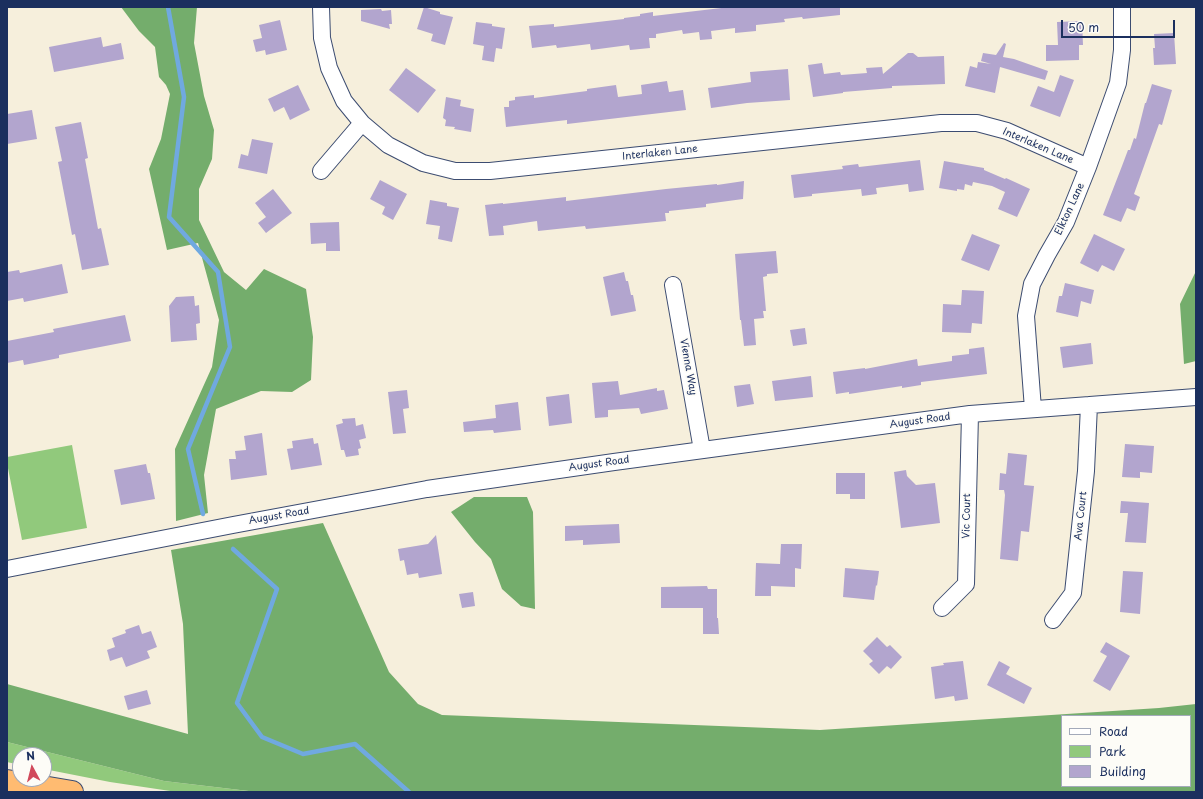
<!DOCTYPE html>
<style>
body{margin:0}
#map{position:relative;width:1203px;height:799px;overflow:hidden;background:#f6efdc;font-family:"Playpen Sans",sans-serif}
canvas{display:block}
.frame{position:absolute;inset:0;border:8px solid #1b2f5e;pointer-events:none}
.legend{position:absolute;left:1061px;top:715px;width:130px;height:72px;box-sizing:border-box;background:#fdfcf7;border:1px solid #a3aaba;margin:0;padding:5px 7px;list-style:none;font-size:12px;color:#1b2f5e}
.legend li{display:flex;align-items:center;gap:8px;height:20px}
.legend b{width:20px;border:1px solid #a3aaba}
.north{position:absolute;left:12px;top:747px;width:40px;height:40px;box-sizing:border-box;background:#fdfcf7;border:1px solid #a3aaba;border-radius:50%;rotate:353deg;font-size:11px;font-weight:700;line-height:16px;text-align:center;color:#1b2f5e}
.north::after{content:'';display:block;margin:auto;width:14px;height:18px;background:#d1495b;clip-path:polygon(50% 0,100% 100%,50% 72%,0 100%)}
.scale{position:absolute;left:1061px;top:20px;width:114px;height:18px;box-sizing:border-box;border:2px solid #1b2f5e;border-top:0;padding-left:5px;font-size:12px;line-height:14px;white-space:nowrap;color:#1b2f5e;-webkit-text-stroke:3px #fdfcf7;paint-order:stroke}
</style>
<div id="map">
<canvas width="1203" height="799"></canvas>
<div class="frame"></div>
<ul class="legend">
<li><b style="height:5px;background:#fff"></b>Road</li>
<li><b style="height:11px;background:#91c97c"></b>Park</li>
<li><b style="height:11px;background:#b2a5ce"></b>Building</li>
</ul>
<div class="north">N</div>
<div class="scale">50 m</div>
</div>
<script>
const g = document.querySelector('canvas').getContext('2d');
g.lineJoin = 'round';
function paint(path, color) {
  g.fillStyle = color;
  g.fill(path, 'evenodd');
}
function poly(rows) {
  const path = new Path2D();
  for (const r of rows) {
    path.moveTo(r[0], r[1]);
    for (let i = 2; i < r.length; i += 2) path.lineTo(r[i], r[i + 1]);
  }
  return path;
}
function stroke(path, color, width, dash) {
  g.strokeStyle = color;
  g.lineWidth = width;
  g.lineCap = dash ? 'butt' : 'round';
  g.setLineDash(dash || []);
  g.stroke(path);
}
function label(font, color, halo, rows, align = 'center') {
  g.font = font + ' "Playpen Sans",sans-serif';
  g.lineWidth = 3.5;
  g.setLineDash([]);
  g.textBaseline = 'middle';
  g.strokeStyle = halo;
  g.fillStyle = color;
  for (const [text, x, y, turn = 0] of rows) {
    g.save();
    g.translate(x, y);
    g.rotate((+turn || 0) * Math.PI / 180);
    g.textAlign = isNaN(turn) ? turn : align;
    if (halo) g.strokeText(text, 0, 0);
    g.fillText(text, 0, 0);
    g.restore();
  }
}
paint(poly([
 [72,445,87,528,22,540,7,463,7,457],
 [7,742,164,781,257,792,177,792,110,782,44,769,44,755,20,755,20,765,7,762]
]), '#91c97c');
paint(poly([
 [121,7,197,7,194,43,204,96,214,130,212,159,199,189,199,220,224,272,246,290,264,269,306,289,313,337,311,380,292,392,261,391,216,409,204,475,208,513,176,521,175,449,212,367,219,320,198,243,167,250,149,169,161,139,170,94,166,85,159,77,155,47,139,31],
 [1196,271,1196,361,1184,364,1180,304],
 [474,497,527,497,533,512,535,609,521,606,502,589,491,559,475,542,451,512],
 [323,523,389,672,418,704,442,715,820,730,1159,708,1196,704,1196,792,257,792,164,781,7,742,7,684,188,734,183,624,171,550],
 [1062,716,1190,716,1190,786,1062,786]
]), '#74ad6c');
stroke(poly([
 [168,7,184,97,169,217,218,272,230,347,188,449,203,514],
 [233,549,277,589,237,703,262,737,303,754,355,744,409,792]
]), '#70a9e0', 4.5);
paint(poly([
 [424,7,440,12,440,14,453,17,445,45,431,41,433,34,417,29],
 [730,7,840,7,840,15,803,19,802,17,784,19,785,22,756,25,756,31,735,33,735,28,711,31,712,39,700,40,699,32,683,34,682,30,656,34,656,38,649,38,650,48,630,50,629,45,591,50,590,44,557,48,556,45,532,48,529,26,554,24,554,27,624,19,624,18,640,16,640,14,653,12,653,16],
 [381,9,382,11,391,10,392,24,389,24,390,29,361,21,361,10],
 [280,20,287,50,266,55,265,50,256,52,253,40,262,38,259,25],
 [1082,21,1083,45,1079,45,1079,60,1046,61,1046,45,1058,45,1057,22],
 [476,22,492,24,492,26,505,28,502,49,496,48,494,62,482,60,484,46,473,44],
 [1174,33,1176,64,1154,65,1153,48,1155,48,1154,34],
 [101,37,103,47,121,43,124,59,54,72,49,47],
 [1004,43,1006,44,1003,57,1014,59,1048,71,1045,80,1000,67,995,93,965,86,970,66,977,68,978,62,991,64,981,61,983,53,996,55],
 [908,53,913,53,918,57,944,56,945,84,892,86,892,88,843,92,843,93,813,97,808,65,822,63,824,74,840,72,841,75,867,73,866,68,882,67,883,74],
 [406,68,436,90,418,113,389,90],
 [788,69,790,100,747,103,711,108,708,88,751,82,750,72],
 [1060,75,1074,80,1060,117,1030,106,1038,86,1054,92],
 [667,81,669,92,683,90,686,110,567,124,567,120,506,127,504,107,509,107,509,101,515,100,515,97,534,95,534,98,587,91,587,89,616,85,618,97,642,94,641,85],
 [1152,84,1172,90,1162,125,1159,124,1134,194,1140,197,1135,211,1127,208,1121,222,1103,215,1122,166,1128,150,1130,150,1134,138,1136,139,1145,103,1146,103],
 [298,85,310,110,290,120,284,107,274,112,268,99],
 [446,97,461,100,460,106,474,109,471,132,454,129,455,127,445,126,446,120,443,118],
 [32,110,37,139,7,144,7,114],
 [81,122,88,158,85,159,98,229,101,228,109,265,82,270,75,234,72,235,58,162,62,161,55,127],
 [252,139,273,143,267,174,238,168,241,154,248,156],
 [920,160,924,190,909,192,908,184,876,188,877,194,862,196,861,189,812,194,812,196,794,198,791,175,843,169,842,166,858,164,859,167],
 [944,161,984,168,984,170,1005,179,1006,178,1030,189,1017,217,998,209,1005,192,992,186,973,182,972,186,965,184,964,190,957,189,957,191,939,188],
 [380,180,407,194,393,220,382,214,385,207,370,199],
 [744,181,743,199,706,204,706,207,669,211,669,213,665,213,666,221,586,229,585,226,538,231,537,221,503,226,504,235,489,236,485,205,503,203,503,204,566,197,566,201,666,189,717,184,717,185],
 [273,189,292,213,266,233,258,223,266,217,255,203],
 [430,200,447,203,447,206,459,208,452,242,438,239,440,226,426,224],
 [339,222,340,251,326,251,326,243,311,244,310,223],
 [972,234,1000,245,989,271,961,260],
 [1094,234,1125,249,1114,271,1102,265,1098,272,1080,263],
 [776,251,778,273,767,274,767,276,763,277,766,311,763,311,764,318,754,319,756,345,744,346,741,320,740,320,735,254],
 [62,264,68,293,24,302,23,298,7,301,7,272,19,270,20,273],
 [624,272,626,281,628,281,631,295,633,295,636,311,611,316,603,277],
 [1065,283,1094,290,1091,304,1081,301,1078,317,1056,312,1059,296,1062,296],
 [962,290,984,291,982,324,972,323,971,333,942,332,943,304,961,305],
 [194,296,195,306,199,305,200,323,196,324,197,340,171,342,169,306,176,297],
 [125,315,131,341,59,355,59,358,24,365,23,360,7,363,7,341,54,332,53,329],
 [805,328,807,344,793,346,790,330],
 [1091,343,1093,364,1063,368,1060,347],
 [984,347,987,374,921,382,921,385,902,388,902,386,849,394,849,392,836,394,833,372,865,368,865,369,917,359,918,366,952,361,952,356,969,354,969,349],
 [811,376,813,397,775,401,772,381],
 [618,381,620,395,657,388,657,391,664,390,668,409,641,414,639,408,608,410,608,417,595,418,592,383],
 [750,384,754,404,737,407,734,386],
 [407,390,409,408,403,409,406,433,393,434,388,392],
 [569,394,572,423,549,426,546,397],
 [518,402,521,430,494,433,493,430,464,432,463,422,496,418,495,405],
 [355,418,356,426,363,424,366,438,359,440,361,448,358,449,359,455,346,457,344,450,341,450,336,425,343,423,342,419],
 [262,433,267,475,231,480,229,459,236,459,235,451,246,450,244,436],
 [313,438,314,444,318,443,322,465,291,470,287,449,293,448,292,441],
 [1125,444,1154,446,1152,473,1140,472,1140,478,1122,477],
 [1008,453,1027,455,1024,485,1034,486,1029,532,1021,531,1018,561,1000,559,1005,495,1004,490,999,490,1000,473,1006,474],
 [146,464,148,473,150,473,155,499,121,505,114,470],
 [906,470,907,476,916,485,935,483,940,523,901,528,894,472],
 [836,473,865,473,865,499,850,499,850,494,836,494],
 [1121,501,1149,503,1146,543,1125,542,1128,513,1120,513],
 [619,524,620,543,583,545,583,540,565,541,565,526],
 [436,535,442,574,419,578,418,573,407,575,404,560,400,561,398,549,428,544],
 [781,544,802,544,801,569,795,568,795,587,771,586,771,596,755,596,756,563,780,564],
 [845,568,879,571,877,586,876,585,874,600,843,597],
 [1123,571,1143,572,1140,614,1120,612],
 [707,586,708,589,717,589,717,618,718,618,719,634,703,634,703,608,661,608,661,587],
 [473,592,475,606,462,608,459,594],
 [139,625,142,634,151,631,157,647,147,651,150,658,126,667,122,657,110,661,107,650,115,647,112,638,126,633,125,630],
 [877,637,887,647,890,645,902,657,891,669,887,666,879,674,869,664,873,661,863,651],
 [1106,642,1130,656,1110,691,1093,681,1107,656,1100,652],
 [963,661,968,699,955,701,954,696,935,699,931,667,944,665,943,663],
 [999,661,1010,667,1006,674,1032,688,1024,704,987,685],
 [147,690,151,704,128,710,124,696]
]), '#b2a5ce');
const minor = poly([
 [321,7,322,38,329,68,344,101,362,123,388,145,423,163,455,171,490,171,941,123,977,123,1007,131,1088,167],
 [321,171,362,123],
 [673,285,702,450],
 [1033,409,1026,316,1032,284,1047,255,1066,222,1088,167,1118,83,1122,50,1122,7],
 [7,569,233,525,427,489,614,462,970,414,1196,397],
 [942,608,966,584,970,414],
 [1053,620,1073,593,1086,471,1089,405]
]);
const highway = poly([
 [7,781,72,792]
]);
stroke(minor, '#3c4c71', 18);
stroke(highway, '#3c4c71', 24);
stroke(minor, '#fff', 16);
stroke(highway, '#ffbb71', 22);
label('10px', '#1b2f5e', '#fdfcf7', [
 ["Interlaken Lane",1038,146,23],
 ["Interlaken Lane",660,153,-6],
 ["Elkton Lane",1070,209,-65],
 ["Vienna Way",688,367,80],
 ["August Road",920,421,-8],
 ["August Road",599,464,-8],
 ["August Road",279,516,-10],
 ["Vic Court",967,516,-89],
 ["Ava Court",1081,516,-84]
]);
</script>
